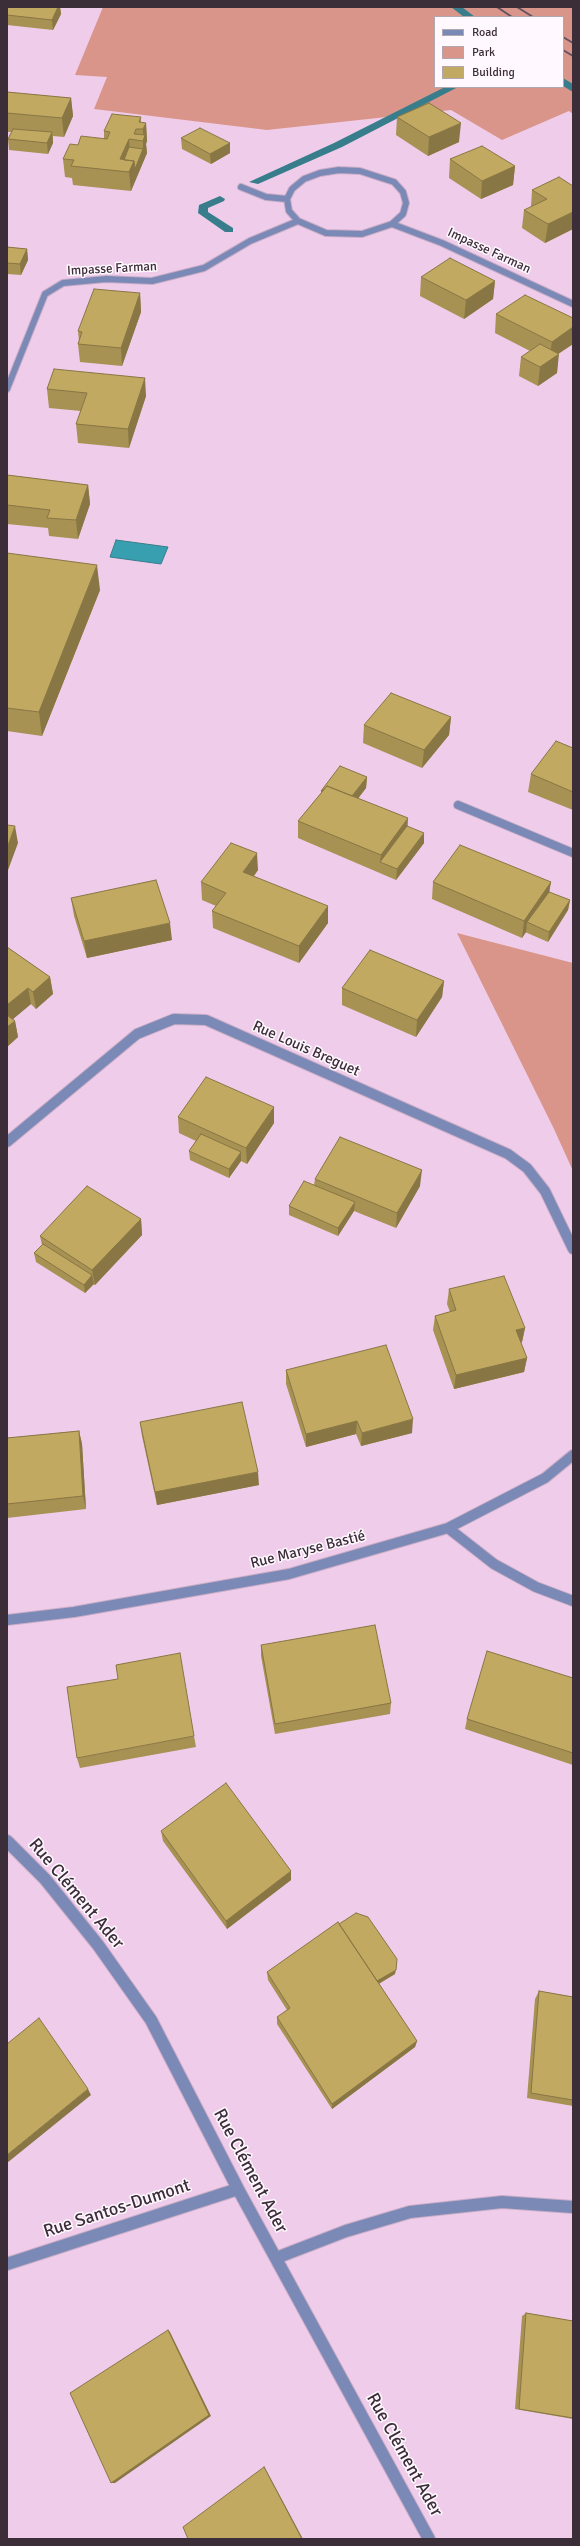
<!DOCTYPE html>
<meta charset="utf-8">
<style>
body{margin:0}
#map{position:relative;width:580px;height:2546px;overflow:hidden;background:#efcdea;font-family:Signika,sans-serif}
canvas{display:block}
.frame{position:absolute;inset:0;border:8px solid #3b2e39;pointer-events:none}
.legend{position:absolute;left:434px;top:16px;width:130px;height:72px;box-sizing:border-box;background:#fff8fe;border:1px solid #b1a7af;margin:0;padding:5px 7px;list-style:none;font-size:12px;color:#3b2e39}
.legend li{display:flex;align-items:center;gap:8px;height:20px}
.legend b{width:20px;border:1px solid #b1a7af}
</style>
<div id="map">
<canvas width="580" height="2546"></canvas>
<div class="frame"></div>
<ul class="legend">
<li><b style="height:5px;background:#7a89b6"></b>Road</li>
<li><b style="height:11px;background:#d99589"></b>Park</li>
<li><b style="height:11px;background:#c2a961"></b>Building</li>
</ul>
</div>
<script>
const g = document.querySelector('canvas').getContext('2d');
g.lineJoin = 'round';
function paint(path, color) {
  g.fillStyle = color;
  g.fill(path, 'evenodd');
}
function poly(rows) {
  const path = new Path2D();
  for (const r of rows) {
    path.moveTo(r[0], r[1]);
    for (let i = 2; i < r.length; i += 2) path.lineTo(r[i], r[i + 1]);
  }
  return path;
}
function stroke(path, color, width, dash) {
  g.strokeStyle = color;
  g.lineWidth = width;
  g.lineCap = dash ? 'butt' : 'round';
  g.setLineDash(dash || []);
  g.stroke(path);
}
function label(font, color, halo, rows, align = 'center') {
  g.font = font + ' Signika,sans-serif';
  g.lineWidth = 3;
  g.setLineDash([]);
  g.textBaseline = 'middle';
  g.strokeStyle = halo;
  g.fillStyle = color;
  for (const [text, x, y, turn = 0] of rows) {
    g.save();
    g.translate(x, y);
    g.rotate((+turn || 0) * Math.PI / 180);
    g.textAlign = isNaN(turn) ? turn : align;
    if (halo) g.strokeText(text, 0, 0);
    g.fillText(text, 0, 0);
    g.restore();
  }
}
paint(poly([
 [103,7,573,7,573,114,569,111,502,140,451,110,267,130,94,109,107,77,75,75],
 [435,17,563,17,563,87,435,87],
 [457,933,573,963,573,1171,554,1129]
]), '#d99589');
const water = poly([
 [116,540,168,547,161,564,110,557,116,540]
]);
paint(water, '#379fb0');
stroke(water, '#387d8c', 1);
paint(poly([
 [451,7,462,7,475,17,464,17,451,7],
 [563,78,573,84,573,92,563,86,563,78],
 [445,87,458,87,342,147,258,184,249,182,334,143,445,87],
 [220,196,225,199,224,201,208,208,208,212,233,228,233,232,225,232,198,213,199,205,220,196]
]), '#387d8c');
const minorFar3 = poly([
 [339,170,360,171,394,182,403,192,406,203,403,214,392,224,362,234,326,233,298,221,289,211,287,199,292,189,304,179,320,173,339,170],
 [241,187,266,197,287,199],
 [392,224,442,243,573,304],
 [7,389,45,294,63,283,106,279,152,281,204,268,250,241,298,221]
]);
const minorFar2 = poly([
 [458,805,573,853]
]);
const minorFar1 = poly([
 [7,1142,137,1034,174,1019,206,1020,508,1154,527,1168,545,1191,573,1249],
 [448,1528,494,1564,536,1587,573,1601],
 [7,1620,74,1612,289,1574,448,1528,545,1478,573,1455]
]);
const minor = poly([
 [7,1841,45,1879,98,1945,151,2020,238,2189,429,2539],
 [276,2258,346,2231,410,2212,502,2202,573,2207],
 [7,2264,238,2189]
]);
stroke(minorFar3, '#cbadc7', 8);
stroke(minorFar2, '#cbadc7', 10);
stroke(minorFar1, '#cbadc7', 12);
stroke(minor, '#cbadc7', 14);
stroke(minorFar3, '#7a89b6', 6);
stroke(minorFar2, '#7a89b6', 8);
stroke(minorFar1, '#7a89b6', 10);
stroke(minor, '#7a89b6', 12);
stroke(poly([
 [497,7,512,17],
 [517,7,533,17],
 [563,37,573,43],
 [563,50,573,56]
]), '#645261', 2);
paint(poly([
 [7,7,60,7,61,14,53,30,7,25],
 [7,92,71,98,73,116,64,137,53,136,53,143,48,154,9,150,8,139,12,132,7,132],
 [141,117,141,122,146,123,147,141,146,144,147,153,131,191,73,185,72,178,65,177,63,159,78,145,104,139,104,131],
 [397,117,459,142,428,156,396,135],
 [181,138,230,143,230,153,211,164,182,149],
 [450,159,515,166,513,185,481,199,449,178],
 [573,186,573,229,545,243,522,228,524,210,531,207,532,190],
 [7,247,27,249,28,260,21,275,7,274],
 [421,277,495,281,493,299,464,319,420,296],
 [140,293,141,312,122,366,80,362,78,344,79,341,78,331],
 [496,314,573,318,573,344,558,354,557,373,538,386,519,376,521,357,530,351,495,333],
 [47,389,146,396,129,448,78,443,76,424,81,411,49,408],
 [7,475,88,485,90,504,78,539,49,536,48,528,7,524],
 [7,553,100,590,42,736,7,731],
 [451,717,449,735,422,768,363,743,364,725],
 [573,748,573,810,528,792,531,774],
 [367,777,366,788,358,798,407,826,424,843,396,880,298,838,298,821,321,793,321,791],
 [258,870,254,876,328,923,299,963,213,928,212,911,216,906,202,900,201,882],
 [433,882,551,882,549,892,570,900,568,910,548,942,525,932,526,932,522,938,432,899],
 [71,898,172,940,87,958,74,916],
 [7,947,50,977,53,994,36,1009,31,1004,13,1019,15,1021,18,1037,7,1047],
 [444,981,442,997,416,1037,342,1005,342,988],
 [178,1117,274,1123,247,1164,241,1161,229,1178,190,1160,189,1151,196,1141,179,1133],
 [315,1179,420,1186,396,1228,354,1211,338,1236,289,1215,289,1206,314,1185],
 [141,1219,142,1235,95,1285,93,1284,85,1293,36,1262,34,1253,42,1245,40,1236],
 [449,1289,525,1328,522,1342,521,1343,527,1358,524,1372,454,1389,433,1330,435,1316,450,1312,447,1304],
 [286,1370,412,1433,361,1446,356,1434,306,1447,286,1384],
 [140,1422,259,1485,157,1505,142,1436],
 [79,1431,82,1444,86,1509,7,1518,7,1438],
 [261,1645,391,1703,390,1714,275,1734,261,1656],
 [573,1678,573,1765,465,1729,467,1719],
 [194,1736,196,1747,80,1768,77,1758],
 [161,1831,291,1880,227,1929,163,1841],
 [267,1972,395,1974,379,1984,417,2041,415,2047,332,2109,277,2024,277,2017,287,2010,268,1980],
 [539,1991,573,1997,573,2106,527,2098,535,1999],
 [526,2313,573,2321,573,2419,515,2409,522,2316]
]), '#a79153');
paint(poly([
 [57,7,60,7,61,14,53,30,52,20],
 [71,98,73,116,64,137,62,118],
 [146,123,147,141,146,144,147,153,131,191,129,172,134,161,143,149,143,129],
 [461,123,459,142,428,156,429,137],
 [52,132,53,143,48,154,47,143],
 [129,139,130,158,126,168,120,159],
 [230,143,230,153,211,164,210,154],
 [515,166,513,185,481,199,482,181],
 [573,212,573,229,545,243,548,224],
 [27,249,28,260,21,275,20,264],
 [495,281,493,299,464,319,466,300],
 [140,293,141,312,122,366,121,348],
 [573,327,573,344,549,360,552,342],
 [559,354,557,373,538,386,540,367],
 [145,378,146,396,129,448,128,429],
 [88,485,90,504,78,539,76,520],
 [97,565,100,590,42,736,39,712],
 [451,717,449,735,422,768,424,750],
 [367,777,366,788,348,812,348,802],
 [408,818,407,836,380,862,381,855],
 [15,826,18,843,7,873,7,848],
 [424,833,424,843,396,880,397,869],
 [257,853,258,870,244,889,243,872],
 [551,882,548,899,527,922,526,932,522,938,524,921],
 [570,900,568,910,548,942,549,932],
 [328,906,328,923,299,963,299,946],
 [170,923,172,940,87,958,84,941],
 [50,977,53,994,36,1009,33,992],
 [444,981,442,997,416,1037,417,1020],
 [28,988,31,1004,7,1024,7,1005],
 [15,1021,18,1037,7,1047,7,1027],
 [274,1107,274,1123,247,1164,246,1148],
 [241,1152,241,1161,229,1178,229,1169],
 [422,1170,420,1186,396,1228,397,1213],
 [355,1202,354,1211,338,1236,338,1228],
 [141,1219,142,1235,95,1285,92,1270],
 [92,1275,94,1284,85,1293,84,1285],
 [525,1328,522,1342,514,1344,516,1330],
 [527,1358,524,1372,454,1389,456,1375],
 [413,1419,412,1433,361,1446,362,1433],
 [357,1421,356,1434,306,1447,306,1434],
 [79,1431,82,1444,86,1509,83,1496],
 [258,1472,259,1485,157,1505,155,1492],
 [291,1871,291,1880,227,1929,226,1921],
 [396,1970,395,1974,374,1986,375,1982],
 [417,2041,415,2047,332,2109,332,2104],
 [88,2089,91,2095,7,2163,7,2155],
 [168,2330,170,2332,211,2416,115,2483,111,2483],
 [264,2467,264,2466,303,2539,302,2539]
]), '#887644');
const building = poly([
 [7,7,58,7,52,20,7,15,7,7],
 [7,92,71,98,62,118,7,113,7,92],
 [429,103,461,123,429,137,397,117,429,103],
 [112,114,141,117,139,122,146,123,143,129,136,129,134,134,145,135,143,141,129,139,120,159,134,161,129,172,71,166,74,160,63,159,70,144,78,145,81,136,107,139,110,132,104,131,112,114],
 [200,128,230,143,210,154,181,138,200,128],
 [13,129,52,132,47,143,8,139,13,129],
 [482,146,515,166,482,181,450,159,482,146],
 [129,147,143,149,135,169,134,161,124,160,129,147],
 [559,177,573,186,573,212,548,224,524,210,547,199,532,190,559,177],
 [7,247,27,249,20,264,7,263,7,247],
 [450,258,495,281,466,300,421,277,450,258],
 [94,289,140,293,121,348,78,344,82,332,78,331,94,289],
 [525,295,573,318,573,327,552,342,496,314,525,295],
 [540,344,559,354,540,367,521,357,540,344],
 [54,369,145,378,128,429,76,424,87,393,47,389,54,369],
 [7,475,88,485,76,520,47,518,50,510,7,505,7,475],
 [7,553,97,565,39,712,7,708,7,553],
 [391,693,451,717,424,750,364,725,391,693],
 [556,741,573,748,573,792,531,774,556,741],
 [340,766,367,777,352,796,327,786,322,791,321,791,340,766],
 [327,786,408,818,381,855,298,821,327,786],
 [7,825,15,826,7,848,7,825],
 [407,826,424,833,397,869,380,862,407,826],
 [231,843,257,853,243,872,328,906,299,946,212,911,226,893,201,882,231,843],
 [460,845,551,882,524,921,433,882,460,845],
 [156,880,170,923,84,941,71,898,156,880],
 [549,892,570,900,549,932,527,922,549,892],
 [7,947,50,977,33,992,28,988,7,1005,7,947],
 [370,950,444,981,417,1020,342,988,370,950],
 [7,1015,15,1021,7,1027,7,1015],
 [206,1077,274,1107,246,1148,178,1117,206,1077],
 [201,1134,241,1152,229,1169,189,1151,201,1134],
 [340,1137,422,1170,397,1213,315,1179,340,1137],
 [304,1181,355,1202,338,1228,289,1206,304,1181],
 [87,1186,141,1219,92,1270,40,1236,87,1186],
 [43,1244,92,1275,84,1285,34,1253,43,1244],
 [504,1276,525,1328,516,1330,527,1358,456,1375,435,1316,456,1310,449,1289,504,1276],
 [386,1345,413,1419,362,1433,357,1421,306,1434,286,1370,386,1345],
 [242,1402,258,1472,155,1492,140,1422,242,1402],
 [79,1431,83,1496,7,1504,7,1438,79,1431],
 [375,1625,391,1703,275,1724,261,1645,375,1625],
 [487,1651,573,1678,573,1753,467,1719,487,1651],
 [180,1653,194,1736,77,1758,67,1687,118,1679,116,1665,180,1653],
 [226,1783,291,1871,226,1921,161,1831,226,1783],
 [356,1913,368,1917,397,1959,396,1970,377,1981,339,1924,356,1913],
 [338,1922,417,2041,332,2104,277,2017,290,2008,267,1972,338,1922],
 [539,1991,573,1997,573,2100,531,2093,539,1991],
 [39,2018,88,2089,7,2155,7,2044,39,2018],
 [526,2313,573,2321,573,2418,519,2409,526,2313],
 [168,2330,209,2415,111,2483,70,2393,168,2330],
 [264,2467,302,2539,188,2539,183,2527,264,2467]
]);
paint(building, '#c2a961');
stroke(building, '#887644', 1);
label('13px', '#3b2e39', '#fff8fe', [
 ["Impasse Farman",489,251,25],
 ["Impasse Farman",112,269,-3]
]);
label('15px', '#3b2e39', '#fff8fe', [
 ["Rue Louis Breguet",306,1049,24],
 ["Rue Maryse Bastié",308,1550,-14]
]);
label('18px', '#3b2e39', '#fff8fe', [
 ["Rue Clément Ader",76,1894,50],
 ["Rue Clément Ader",250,2171,62],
 ["Rue Santos-Dumont",117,2209,-18],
 ["Rue Clément Ader",404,2455,61]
]);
</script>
